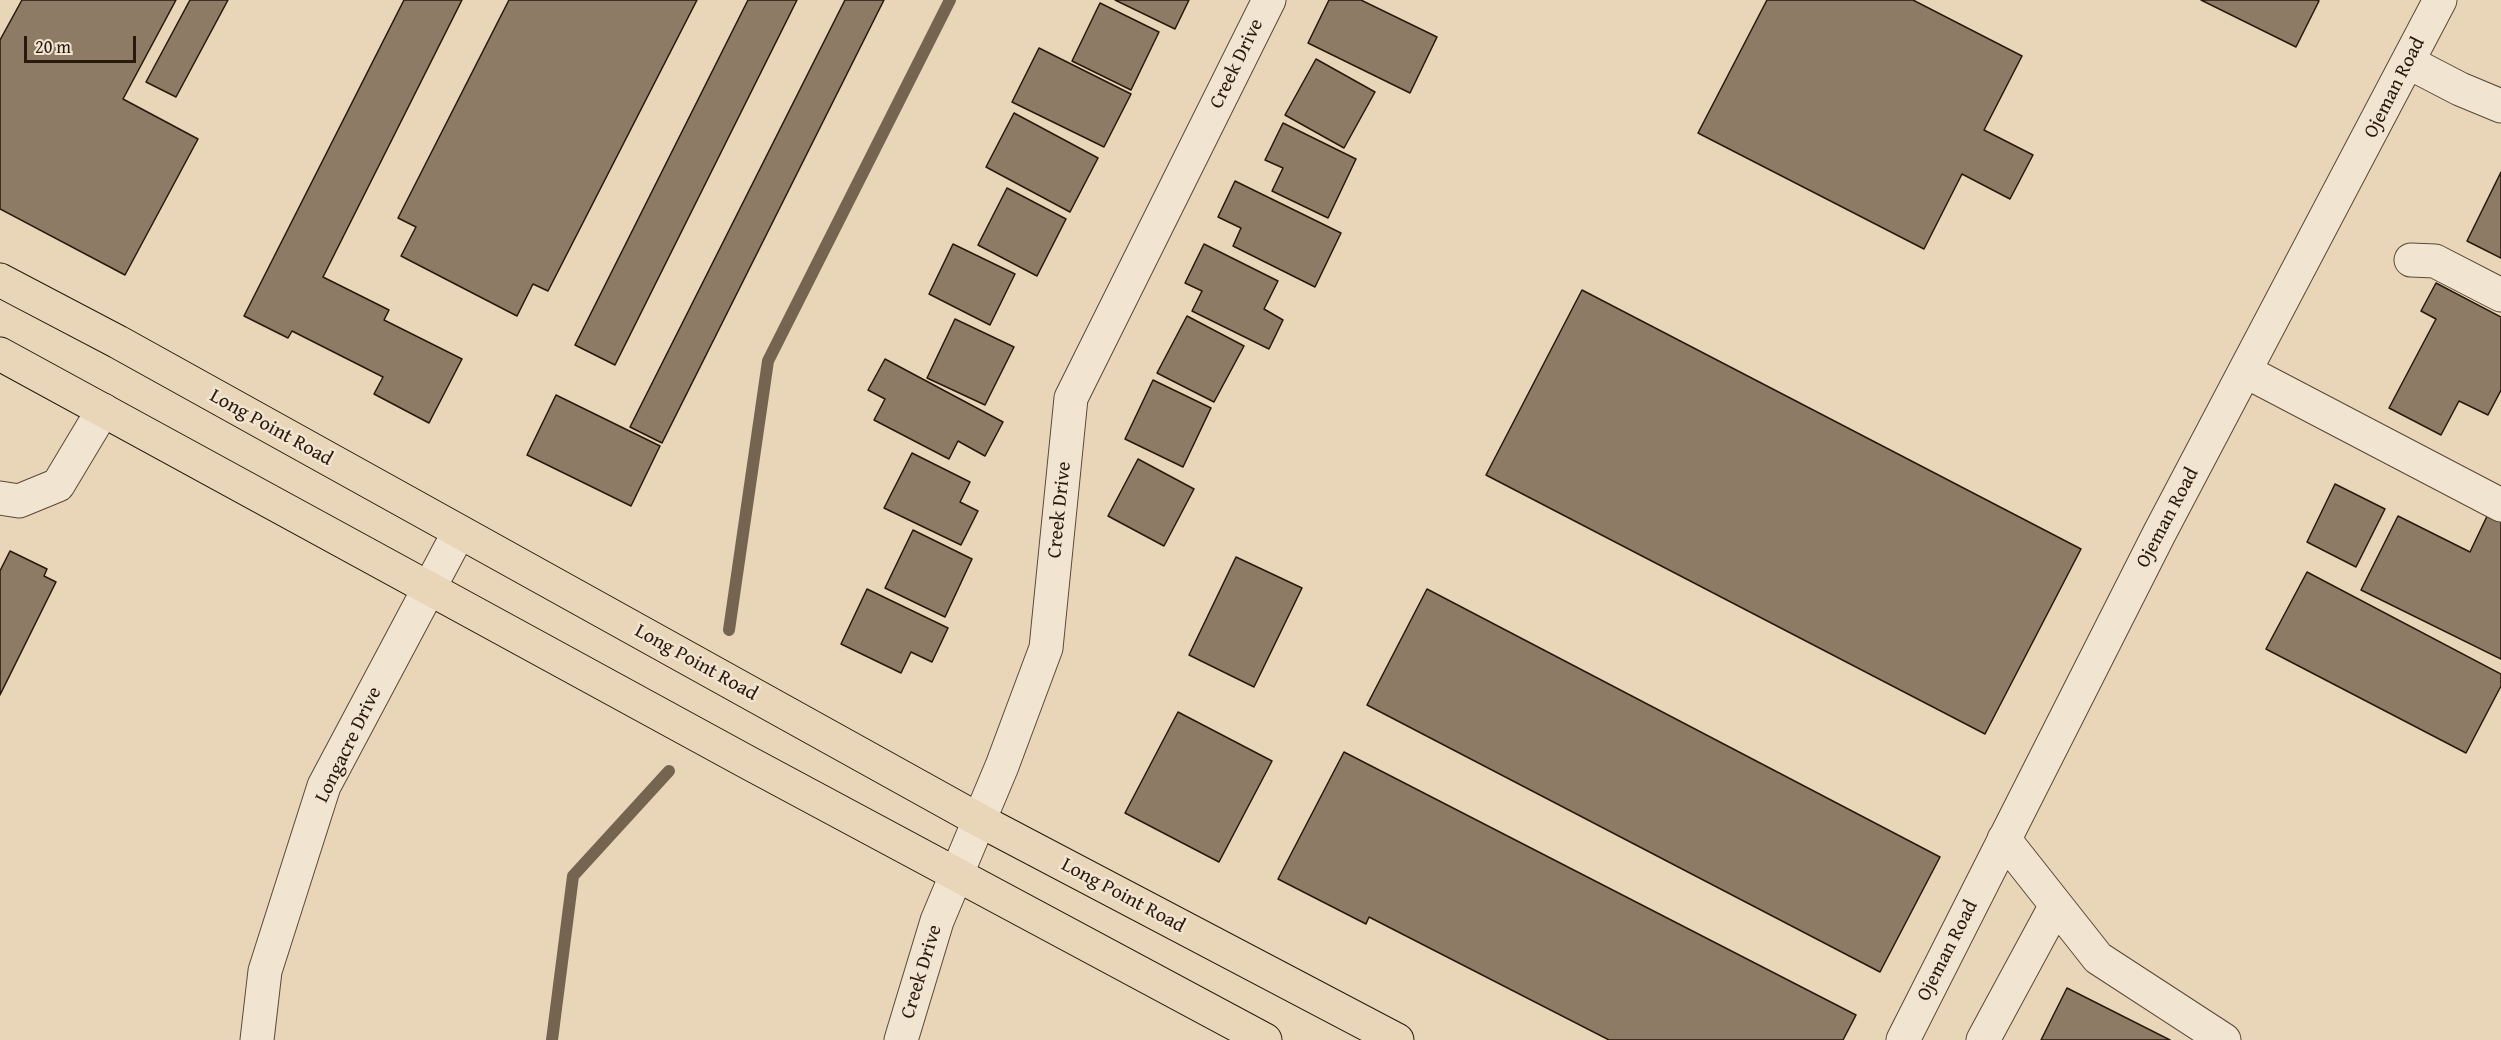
<!DOCTYPE html>
<style>
body{margin:0}
#map{position:relative;width:2501px;height:1040px;overflow:hidden;background:#e9d6b8;font-family:"Gentium Book Plus",serif}
canvas{display:block}
.scale{position:absolute;left:24px;top:36px;width:112px;height:27px;box-sizing:border-box;border:3px solid #29190c;border-top:0;padding-left:8px;font-size:18px;line-height:21px;white-space:nowrap;color:#29190c;-webkit-text-stroke:4px #f1e4d1;paint-order:stroke}
</style>
<div id="map">
<canvas width="2501" height="1040"></canvas>
<div class="scale">20 m</div>
</div>
<script>
const g = document.querySelector('canvas').getContext('2d');
g.lineJoin = 'round';
function poly(rows) {
  const path = new Path2D();
  for (const r of rows) {
    path.moveTo(r[0], r[1]);
    for (let i = 2; i < r.length; i += 2) path.lineTo(r[i], r[i + 1]);
  }
  return path;
}
function stroke(path, color, width, dash) {
  g.strokeStyle = color;
  g.lineWidth = width;
  g.lineCap = dash ? 'butt' : 'round';
  g.setLineDash(dash || []);
  g.stroke(path);
}
function paint(path, color) {
  g.fillStyle = color;
  g.fill(path, 'evenodd');
}
function label(font, color, halo, rows, align = 'center') {
  g.font = font + ' "Gentium Book Plus",serif';
  g.lineWidth = 5;
  g.setLineDash([]);
  g.textBaseline = 'middle';
  g.strokeStyle = halo;
  g.fillStyle = color;
  for (const [text, x, y, turn = 0] of rows) {
    g.save();
    g.translate(x, y);
    g.rotate((+turn || 0) * Math.PI / 180);
    g.textAlign = isNaN(turn) ? turn : align;
    if (halo) g.strokeText(text, 0, 0);
    g.fillText(text, 0, 0);
    g.restore();
  }
}
stroke(poly([
 [729,630,768,361,950,0],
 [552,1040,573,876,669,771]
]), '#756450', 12);
const building = poly([
 [22,0,176,0,123,99,198,139,125,275,0,209,0,40,22,0],
 [190,0,228,0,176,97,146,82,190,0],
 [404,0,462,0,323,277,389,310,384,320,462,359,429,423,374,394,383,377,292,331,288,338,244,316,404,0],
 [509,0,697,0,548,291,533,284,517,316,401,256,416,227,398,218,509,0],
 [748,0,797,0,615,365,575,345,748,0],
 [845,0,884,0,662,443,630,427,845,0],
 [1115,0,1189,0,1175,29,1115,0],
 [1329,0,1361,0,1437,37,1410,93,1308,43,1329,0],
 [1767,0,1913,0,2022,56,1984,130,2033,155,2010,199,1962,174,1924,249,1698,133,1767,0],
 [2201,0,2317,0,2319,1,2296,47,2201,0],
 [1100,3,1159,32,1131,90,1072,61,1100,3],
 [1039,48,1131,94,1104,147,1012,102,1039,48],
 [1316,59,1375,92,1344,148,1285,115,1316,59],
 [1014,113,1098,158,1070,212,986,167,1014,113],
 [1283,123,1356,159,1328,218,1272,191,1283,168,1265,160,1283,123],
 [2501,172,2501,258,2467,241,2501,172],
 [1235,181,1341,233,1315,287,1233,246,1241,228,1218,217,1235,181],
 [1007,188,1066,219,1037,276,978,245,1007,188],
 [953,244,1015,274,990,325,929,294,953,244],
 [1204,244,1278,281,1264,309,1283,320,1269,349,1192,311,1202,291,1185,283,1204,244],
 [2436,283,2501,317,2501,390,2488,415,2459,401,2441,435,2389,408,2436,319,2421,311,2436,283],
 [1582,290,2081,549,1985,734,1486,475,1582,290],
 [1187,316,1244,346,1214,402,1157,373,1187,316],
 [955,319,1014,347,985,405,927,378,955,319],
 [885,359,1003,422,985,456,958,441,949,459,874,420,885,399,868,390,885,359],
 [1153,380,1211,408,1183,467,1125,439,1153,380],
 [556,395,660,446,631,506,527,455,556,395],
 [912,453,970,482,960,502,978,511,961,545,884,508,912,453],
 [1138,459,1194,489,1164,546,1108,516,1138,459],
 [2335,484,2385,509,2356,567,2307,542,2335,484],
 [2489,512,2501,518,2501,659,2361,590,2398,516,2470,552,2489,512],
 [913,530,972,559,945,617,885,588,913,530],
 [10,551,47,569,44,576,56,582,0,695,0,571,10,551],
 [1236,557,1302,588,1254,687,1189,655,1236,557],
 [2307,572,2501,674,2501,686,2466,753,2266,649,2307,572],
 [867,589,948,628,932,662,911,652,901,673,841,644,867,589],
 [1427,589,1940,857,1880,972,1367,705,1427,589],
 [1178,712,1272,761,1219,862,1125,813,1178,712],
 [1344,752,1856,1015,1843,1040,1609,1040,1369,917,1366,924,1278,879,1344,752],
 [2067,988,2170,1040,2041,1040,2067,988]
]);
paint(building, '#8d7b65');
stroke(building, '#29190c', 1.5);
const minor = poly([
 [2408,62,2460,89,2501,106],
 [2411,260,2435,261,2501,295],
 [2245,371,2501,505],
 [0,498,19,501,58,485,103,410],
 [2004,839,2098,958,2224,1040],
 [257,1040,265,971,324,786,459,532],
 [901,1040,937,921,1002,766,1046,648,1071,398,1269,0],
 [1903,1040,2159,534,2440,0],
 [1983,1040,2056,905]
]);
const major = poly([
 [0,280,118,342,979,820,1397,1040],
 [0,354,747,762,1265,1040]
]);
stroke(minor, '#594837', 35);
stroke(major, '#29190c', 35);
stroke(minor, '#f1e4d1', 33);
stroke(major, '#e9d6b8', 33);
label('20px', '#29190c', '#f1e4d1', [
 ["Creek Drive",1237,64,-64],
 ["Ojeman Road",2395,88,-63],
 ["Long Point Road",271,428,29],
 ["Creek Drive",1060,510,-84],
 ["Ojeman Road",2168,518,-62],
 ["Long Point Road",696,663,29],
 ["Longacre Drive",349,745,-64],
 ["Long Point Road",1123,896,28],
 ["Ojeman Road",1948,951,-63],
 ["Creek Drive",922,972,-73]
]);
</script>
